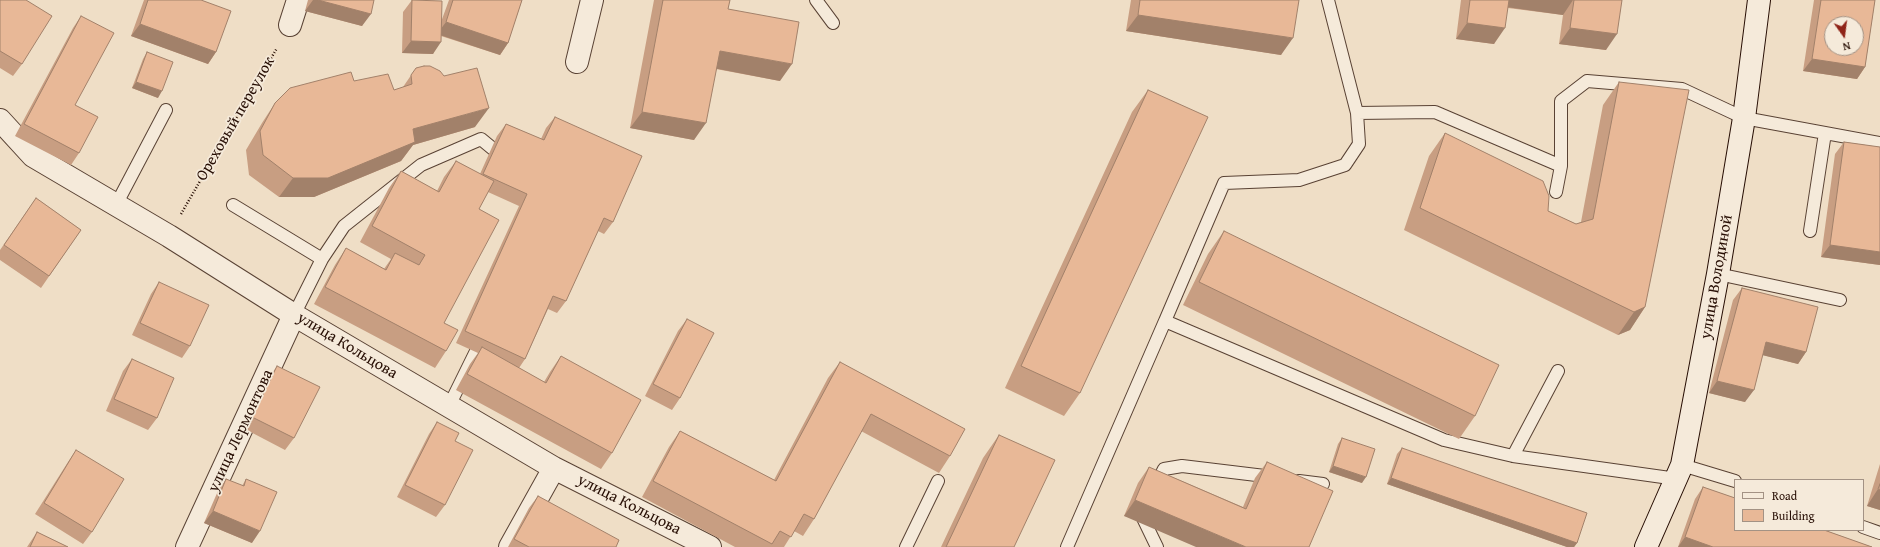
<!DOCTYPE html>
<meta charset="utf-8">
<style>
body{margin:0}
#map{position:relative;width:1880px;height:547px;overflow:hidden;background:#efdec6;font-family:"Gentium Book Plus",serif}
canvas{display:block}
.legend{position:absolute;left:1734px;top:479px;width:130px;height:52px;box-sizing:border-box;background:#f5eada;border:1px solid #a39284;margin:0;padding:5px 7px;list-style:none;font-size:12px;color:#270e04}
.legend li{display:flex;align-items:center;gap:8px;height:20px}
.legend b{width:20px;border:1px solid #a39284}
.north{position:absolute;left:1824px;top:16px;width:40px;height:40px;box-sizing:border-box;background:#f5eada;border:1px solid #a39284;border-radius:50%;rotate:166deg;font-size:11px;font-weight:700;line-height:16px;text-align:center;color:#270e04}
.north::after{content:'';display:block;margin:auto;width:14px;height:18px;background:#8f2418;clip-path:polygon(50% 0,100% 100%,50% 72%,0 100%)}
</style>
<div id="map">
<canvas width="1880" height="547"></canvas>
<ul class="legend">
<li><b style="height:5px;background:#f5eada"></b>Road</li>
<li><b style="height:11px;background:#e8b897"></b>Building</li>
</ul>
<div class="north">N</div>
</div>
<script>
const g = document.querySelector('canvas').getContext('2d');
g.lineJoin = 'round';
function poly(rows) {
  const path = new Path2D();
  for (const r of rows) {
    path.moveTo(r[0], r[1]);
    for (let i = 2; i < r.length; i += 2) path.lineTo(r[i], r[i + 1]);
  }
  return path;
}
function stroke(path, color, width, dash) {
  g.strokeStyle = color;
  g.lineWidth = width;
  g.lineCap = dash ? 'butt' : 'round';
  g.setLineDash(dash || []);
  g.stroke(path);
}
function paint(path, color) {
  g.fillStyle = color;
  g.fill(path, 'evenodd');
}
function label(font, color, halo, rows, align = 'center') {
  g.font = font + ' "Gentium Book Plus",serif';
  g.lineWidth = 3.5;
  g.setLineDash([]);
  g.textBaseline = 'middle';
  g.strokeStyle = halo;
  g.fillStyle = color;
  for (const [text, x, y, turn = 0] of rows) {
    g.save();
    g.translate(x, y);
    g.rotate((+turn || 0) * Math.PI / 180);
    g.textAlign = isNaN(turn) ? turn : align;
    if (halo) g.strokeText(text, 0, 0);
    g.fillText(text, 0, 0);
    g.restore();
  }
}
const lane = poly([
 [816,0,833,23],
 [1328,0,1357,113,1435,112,1561,166],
 [1357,113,1359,144,1345,165,1299,180,1224,183,1165,321,1444,440,1513,456,1677,479],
 [1556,192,1561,166,1561,101,1587,81,1682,89,1744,118,1880,143],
 [116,205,166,110],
 [233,205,322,259],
 [1810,231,1825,133],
 [1718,274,1840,300],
 [294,315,322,259,344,226,421,165,481,139,504,158],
 [449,406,483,337],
 [1513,456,1558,371],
 [1682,465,1735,481],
 [1299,481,1323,484],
 [1155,487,1164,469,1182,466,1273,477],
 [1142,512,1141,514,1157,547],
 [1863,527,1880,533],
 [906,547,938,481],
 [1067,547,1165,321]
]);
const street = poly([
 [290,25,298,0],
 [577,62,592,0],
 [0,120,33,156,169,236,294,315,554,468,710,547],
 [187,547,294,315],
 [510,547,554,468]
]);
const secondary = poly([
 [1646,547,1682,465,1718,274,1744,118,1759,0]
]);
stroke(lane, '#594234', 14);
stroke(street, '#594234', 24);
stroke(secondary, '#270e04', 24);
stroke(poly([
 [181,214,277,48]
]), '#270e04', 2.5, [1, 2]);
stroke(lane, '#f5eada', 12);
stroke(street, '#f5eada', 22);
stroke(secondary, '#f5eada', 22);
paint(poly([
 [0,0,22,64,13,76,0,68],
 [144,0,201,0,216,52,208,64,131,36],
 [308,0,374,0,362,26,305,11],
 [412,0,441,22,449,0,522,0,508,43,500,55,441,36,433,54,402,53,403,12],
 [654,0,730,0,728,9,780,81,716,69,694,140,630,128],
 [1131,0,1299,0,1281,55,1126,31],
 [1461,0,1622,0,1606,50,1559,44,1563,15,1508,8,1494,44,1456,39],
 [1814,0,1875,0,1865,67,1857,79,1803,71],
 [81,16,75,105,79,153,71,165,15,136,73,28],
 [147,52,158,98,132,88,143,59],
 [416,68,475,127,413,145,401,161,314,197,279,197,249,175,246,150,262,123,275,103,354,81,394,90,403,87],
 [1619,82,1645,307,1630,330,1618,335,1404,230,1429,156,1445,133,1548,211,1576,224,1581,222,1603,105],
 [1148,90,1080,393,1064,416,1005,388,1132,112],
 [555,117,613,222,604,234,598,231,566,301,557,313,548,309,525,359,519,368,544,382,550,372,561,356,612,453,601,469,456,390,470,364,478,353,456,343,519,206,488,192,479,209,444,323,446,351,435,368,314,304,335,265,346,248,384,269,391,259,360,242,389,188,401,171,437,191,444,177,456,161,480,174,497,136,506,124,541,139,546,128],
 [1844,142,1880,147,1880,265,1821,257,1835,154],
 [36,198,81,230,41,288,0,260,0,250],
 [1224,231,1475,416,1459,439,1183,305,1208,254],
 [159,282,190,346,182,358,132,335,151,294],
 [1742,288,1806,352,1798,364,1763,355,1745,402,1709,393,1733,300],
 [687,319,680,398,672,410,645,396,678,331],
 [132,359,157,418,148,430,106,411,123,371],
 [840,362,950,456,939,473,861,431,814,519,803,536,794,531,784,547,735,547,642,497,669,447,680,431,774,480,828,378],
 [277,366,294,438,285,450,243,428,269,378],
 [437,422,455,441,445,505,436,517,397,497,429,434],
 [999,435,1014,547,941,547,983,458],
 [1342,438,1362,483,1329,472,1338,444],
 [1402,448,1577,543,1574,547,1567,547,1387,484,1397,454],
 [76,450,92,532,83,544,35,514,68,462],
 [1267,462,1309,547,1124,516,1138,483,1149,467,1243,507,1255,478],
 [1880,464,1880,510,1867,506],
 [226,479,242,486,246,479,252,543,204,523,218,491],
 [1703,487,1872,547,1678,547,1695,499],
 [538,496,616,547,508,547,529,508],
 [37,532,68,547,27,547]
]), '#c89e82');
paint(poly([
 [313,0,318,0,371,14,362,26,305,11],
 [1504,0,1573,0,1563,15,1499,6],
 [1138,15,1293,38,1281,55,1126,31],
 [446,22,508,43,500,55,437,34],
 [1467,23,1505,28,1494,44,1456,39],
 [140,24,216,52,208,64,131,36],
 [1570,28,1617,34,1606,50,1559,44],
 [411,41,441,42,433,54,402,53],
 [720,51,792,64,780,81,708,67],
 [1812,59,1865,67,1857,79,1803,71],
 [136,82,162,91,158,98,132,88],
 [489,108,475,127,413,145,401,161,314,197,279,197,293,178,413,129],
 [642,112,706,123,694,140,630,128],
 [1830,245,1880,252,1880,265,1821,257],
 [1645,307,1630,330,1618,335,1634,312],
 [1766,342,1806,352,1798,364,1758,354],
 [1717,381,1754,390,1745,402,1709,393],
 [1333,466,1366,477,1362,483,1329,472],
 [1391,478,1577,543,1574,547,1567,547,1387,484],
 [1878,489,1880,490,1880,510,1867,506],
 [1135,500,1246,547,1196,547,1124,516],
 [213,511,260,531,252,543,204,523],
 [1685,537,1713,547,1678,547]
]), '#a2816a');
const building = poly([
 [0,0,26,0,52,16,22,64,0,51,0,0],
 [148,0,201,0,231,11,216,52,140,24,148,0],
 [318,0,374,0,371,14,318,0],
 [412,0,442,1,441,42,411,41,412,0],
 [453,0,522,0,508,43,446,22,453,0],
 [663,0,730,0,728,9,799,22,792,64,720,51,706,123,642,112,663,0],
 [1140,0,1299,0,1293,38,1138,15,1140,0],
 [1470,0,1509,0,1505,28,1467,23,1470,0],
 [1574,0,1622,0,1617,34,1570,28,1574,0],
 [1821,0,1875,0,1865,67,1812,59,1821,0],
 [1832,24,1856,24,1856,48,1832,48,1832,24],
 [81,16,114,33,75,105,98,117,79,153,24,124,81,16],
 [147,52,173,62,162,91,136,82,147,52],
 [424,66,430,66,440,71,444,76,477,68,489,108,413,129,415,142,328,178,293,178,263,155,260,131,275,103,290,88,351,72,354,81,388,74,394,90,412,84,411,75,416,68,424,66],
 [1619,82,1689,90,1645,307,1634,312,1420,208,1445,133,1543,181,1549,196,1548,211,1576,224,1593,219,1619,82],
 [1148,90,1208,117,1080,393,1021,366,1148,90],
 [555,117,642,156,613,222,604,218,566,301,553,296,525,359,465,331,527,194,483,174,506,124,544,140,555,117],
 [1844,142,1880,147,1880,252,1830,245,1844,142],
 [456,161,494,181,479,209,499,220,444,323,458,330,446,351,325,287,346,248,386,270,395,253,419,265,425,255,372,226,401,171,439,192,456,161],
 [36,198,81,230,49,276,4,245,36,198],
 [1224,231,1499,365,1475,416,1199,282,1224,231],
 [159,282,209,305,190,346,140,323,159,282],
 [1742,288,1818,307,1806,352,1766,342,1754,390,1717,381,1742,288],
 [687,319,714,333,680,398,653,384,687,319],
 [482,347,546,383,561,356,641,400,612,453,467,374,482,347],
 [132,359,174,378,157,418,114,399,132,359],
 [840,362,965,429,950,456,871,414,814,519,804,514,791,537,780,531,772,544,653,481,680,431,776,481,840,362],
 [277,366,320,387,294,438,252,417,277,366],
 [437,422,459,433,455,441,473,450,445,505,405,485,437,422],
 [999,435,1055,460,1014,547,946,547,999,435],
 [1342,438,1375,449,1366,477,1333,466,1342,438],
 [1402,448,1587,513,1577,543,1391,478,1402,448],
 [76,450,124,479,92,532,44,503,76,450],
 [1267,462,1333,491,1309,547,1246,547,1135,500,1149,467,1246,509,1267,462],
 [226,479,244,486,246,479,277,492,260,531,213,511,226,479],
 [1880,484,1880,490,1878,489,1880,484],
 [1703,487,1735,498,1735,530,1824,530,1872,547,1713,547,1685,537,1703,487],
 [538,496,619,540,616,547,529,547,514,539,538,496],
 [37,532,68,547,30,547,37,532]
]);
paint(building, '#e8b897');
stroke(building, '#a2816a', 1);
label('16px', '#270e04', '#f5eada', [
 ["Ореховый переулок",236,119,-60],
 ["улица Володиной",1717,277,-80],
 ["улица Кольцова",347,346,31],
 ["улица Лермонтова",241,431,-65],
 ["улица Кольцова",629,505,27]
]);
</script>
